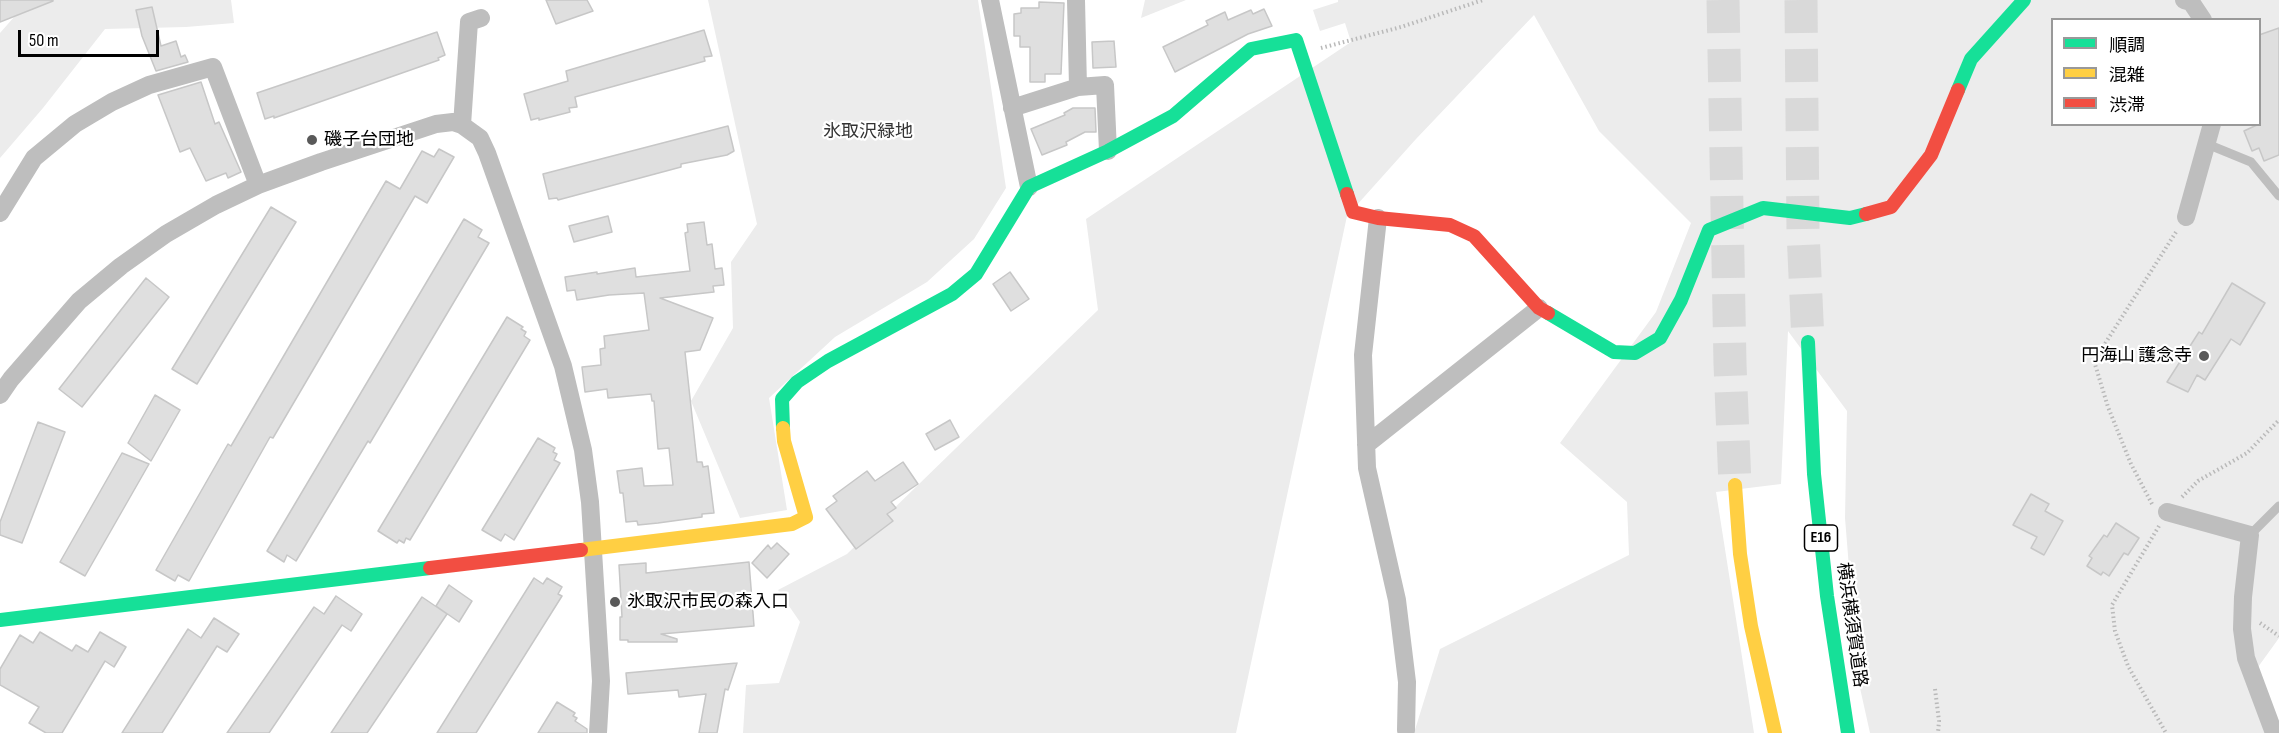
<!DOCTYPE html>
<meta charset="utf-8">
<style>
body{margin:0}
#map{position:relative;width:2279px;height:733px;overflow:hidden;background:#fff;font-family:"Sofia Sans Condensed","Noto Sans JP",sans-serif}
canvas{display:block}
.legend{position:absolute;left:2051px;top:18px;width:210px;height:108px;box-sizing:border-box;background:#fff;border:2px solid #999;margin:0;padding:8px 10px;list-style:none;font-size:18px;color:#000}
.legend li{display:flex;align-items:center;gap:12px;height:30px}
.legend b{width:30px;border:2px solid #999}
.scale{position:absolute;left:18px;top:30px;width:141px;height:27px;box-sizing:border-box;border:3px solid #000;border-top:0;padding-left:8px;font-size:18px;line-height:21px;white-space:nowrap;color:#000;-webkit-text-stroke:4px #fff;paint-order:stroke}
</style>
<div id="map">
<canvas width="2279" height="733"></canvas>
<ul class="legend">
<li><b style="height:8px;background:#16e098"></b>順調</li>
<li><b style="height:8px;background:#ffcf43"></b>混雑</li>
<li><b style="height:8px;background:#f24e42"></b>渋滞</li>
</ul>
<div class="scale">50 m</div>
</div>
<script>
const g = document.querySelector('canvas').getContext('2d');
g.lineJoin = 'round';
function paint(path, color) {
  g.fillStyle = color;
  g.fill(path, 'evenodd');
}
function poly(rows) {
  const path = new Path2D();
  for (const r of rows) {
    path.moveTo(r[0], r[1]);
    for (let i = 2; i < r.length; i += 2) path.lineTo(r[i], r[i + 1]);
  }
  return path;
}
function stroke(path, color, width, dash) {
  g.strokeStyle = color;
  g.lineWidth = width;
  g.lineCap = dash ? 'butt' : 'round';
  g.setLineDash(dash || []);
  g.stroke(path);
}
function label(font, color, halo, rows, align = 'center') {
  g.font = font + ' "Sofia Sans Condensed","Noto Sans JP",sans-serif';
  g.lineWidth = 4.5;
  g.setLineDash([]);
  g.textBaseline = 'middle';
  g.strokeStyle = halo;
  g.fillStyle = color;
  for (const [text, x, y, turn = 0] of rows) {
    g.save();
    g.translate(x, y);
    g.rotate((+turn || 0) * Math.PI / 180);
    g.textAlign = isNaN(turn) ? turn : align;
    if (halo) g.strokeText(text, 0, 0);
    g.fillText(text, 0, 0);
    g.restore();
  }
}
paint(poly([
 [29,0,231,0,234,23,186,27,105,29,43,108,0,158,0,33],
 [708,0,978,0,1006,188,974,239,927,282,835,337,769,398,787,510,740,518,691,401,733,328,731,262,757,224],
 [1145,0,1186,0,1141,18],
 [1338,0,2279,0,2279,638,2253,674,2266,733,1870,733,1858,679,1845,518,1847,411,1788,331,1781,484,1716,492,1754,733,1414,733,1440,649,1629,555,1627,502,1560,443,1656,312,1691,223,1599,131,1534,15,1416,139,1347,216,1236,733,743,733,746,685,779,683,800,622,778,590,847,554,1098,310,1086,219,1351,42,1345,23,1320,31,1313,10,1338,2],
 [2052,20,2260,20,2260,124,2052,124]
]), '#ececec');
const building = poly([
 [0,0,53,0,53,1,0,22,0,0],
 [546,0,587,0,593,11,556,24,546,0],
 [1039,2,1064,3,1061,74,1045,74,1045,82,1030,82,1030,47,1020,47,1020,36,1014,36,1014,14,1021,13,1021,8,1039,8,1039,2],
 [152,7,161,46,176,41,181,57,185,55,188,62,156,71,142,36,136,10,152,7],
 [1264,9,1272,26,1248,34,1175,72,1163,47,1208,25,1206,21,1225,12,1228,20,1251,10,1253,14,1264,9],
 [2279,28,2279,155,2264,161,2259,148,2252,151,2244,131,2259,124,2259,35,2279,28],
 [704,30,712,56,704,57,705,61,575,97,577,107,569,108,570,112,539,120,539,118,531,120,524,94,568,81,566,71,704,30],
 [437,32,445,55,438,58,439,60,274,118,274,116,265,119,257,93,437,32],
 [1114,41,1116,67,1093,68,1092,42,1114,41],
 [201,82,215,124,219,122,241,172,228,178,226,173,206,181,190,148,180,152,158,95,201,82],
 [1073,108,1095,108,1096,132,1085,132,1066,142,1067,145,1042,155,1031,129,1065,115,1064,113,1073,108],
 [728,126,734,151,727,155,681,164,681,167,558,200,557,198,549,199,543,174,728,126],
 [439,149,454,157,427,203,415,196,273,438,270,437,189,581,178,575,175,581,156,570,228,444,231,446,386,181,400,189,422,151,434,157,439,149],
 [271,207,296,222,197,384,172,369,271,207],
 [608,216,612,232,574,242,569,226,608,216],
 [464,219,482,230,478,237,489,243,370,443,368,441,296,561,287,555,284,562,267,551,464,219],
 [704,222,707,245,712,244,715,269,722,268,724,285,713,286,714,292,660,298,713,318,700,350,685,352,697,462,702,462,703,467,708,466,714,513,702,514,702,517,658,523,638,525,637,521,626,522,623,493,620,493,617,471,642,468,644,486,673,485,669,448,658,449,654,401,652,401,651,394,608,398,607,389,585,392,582,367,601,365,600,349,605,348,604,336,649,330,644,293,609,295,577,300,575,290,567,291,565,277,597,272,597,274,635,268,636,277,690,271,685,233,688,232,687,224,704,222],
 [1010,272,1029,299,1011,311,993,284,1010,272],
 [146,278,169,297,82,407,59,389,146,278],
 [2232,283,2265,303,2240,345,2231,339,2205,380,2197,375,2188,392,2167,382,2199,332,2202,334,2232,283],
 [507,317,523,327,521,329,526,332,524,336,530,340,410,540,406,538,404,543,399,540,397,543,378,531,507,317],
 [155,395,180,410,151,461,128,443,155,395],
 [950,420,959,437,935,450,926,434,950,420],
 [38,422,65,432,22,543,0,535,0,522,38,422],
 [538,438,555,448,553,452,557,454,554,460,560,463,514,540,505,534,501,541,482,530,538,438],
 [122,453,149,464,85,576,60,562,122,453],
 [903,462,918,484,891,502,896,508,887,514,893,521,856,549,826,509,837,501,833,496,867,471,875,481,903,462],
 [2031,494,2049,504,2045,511,2063,521,2044,555,2031,548,2037,537,2013,525,2031,494],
 [2116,523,2139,538,2128,555,2124,553,2109,576,2103,572,2101,575,2087,566,2092,558,2089,556,2104,535,2107,537,2116,523],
 [777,543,789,554,767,578,752,563,768,545,771,549,777,543],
 [749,562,754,626,661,634,677,639,677,642,628,642,628,640,620,640,620,617,622,617,619,565,646,563,646,573,749,562],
 [534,578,543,584,547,578,562,587,558,594,562,596,476,733,437,733,534,578],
 [449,585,472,601,459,622,436,606,449,585],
 [336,596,362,614,351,631,342,625,269,733,227,733,314,607,324,614,336,596],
 [422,597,447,614,367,733,331,733,422,597],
 [214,618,239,634,227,652,217,646,162,733,122,733,188,629,201,638,214,618],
 [40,632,72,651,76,645,88,652,100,632,126,647,114,667,105,661,62,733,46,733,29,723,39,707,0,685,0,669,20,635,33,643,40,632],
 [737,663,728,690,725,689,717,733,699,733,706,694,679,697,678,690,628,694,626,673,737,663],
 [557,702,575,713,573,716,577,718,575,721,587,729,587,733,538,733,557,702]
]);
paint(building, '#dfdfdf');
stroke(building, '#c7c7c7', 1.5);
stroke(poly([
 [1723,0,1730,364,1735,485],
 [1801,0,1803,231,1808,342]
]), '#d9d9d9', 33, [33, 16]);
stroke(poly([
 [1321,48,1401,27,1483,0],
 [2182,497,2198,481,2247,453,2279,420],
 [2152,504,2131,464,2108,407,2094,361,2176,232],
 [2159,526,2112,605,2115,631,2128,666,2166,733],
 [2260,623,2279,636],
 [1935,689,1939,721,1938,733]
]), '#b9b9b9', 4, [1.5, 3]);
stroke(poly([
 [2207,144,2251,162,2279,196],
 [2250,535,2279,506]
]), '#bebebe', 9);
stroke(poly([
 [990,0,1029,187],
 [1076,0,1078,87],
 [2184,0,2191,2,2203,20],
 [1012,108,1078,87,1105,85,1108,151],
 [462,125,469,22,481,18],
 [0,213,34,158,75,124,112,102,149,85,213,67,258,185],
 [2186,217,2212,124],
 [1378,218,1363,355,1367,468,1397,600,1407,682,1406,730],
 [0,395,11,379,79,301,121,266,166,234,216,205,258,185,321,162,436,124,453,122,462,125,480,138,487,153,563,366,583,450,590,502,601,681,598,733],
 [1366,445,1539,308],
 [2167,512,2250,535,2243,597,2242,629,2246,658,2274,733]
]), '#bebebe', 18);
stroke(poly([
 [1958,90,1971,59,2024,0],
 [1548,313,1614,352,1635,353,1660,338,1681,300,1709,230,1763,208,1850,218,1866,214],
 [1808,342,1814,474,1827,596,1848,733],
 [783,428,782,399,797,382,828,361,952,294,976,274,1029,187,1108,151,1173,116,1251,49,1296,40,1347,194],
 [0,620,430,568]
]), '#16e098', 14);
stroke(poly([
 [1735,485,1740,554,1751,626,1775,733],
 [581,550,792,524,806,517,784,441,783,428]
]), '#ffcf43', 14);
stroke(poly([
 [1347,194,1353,212,1378,218,1450,225,1474,236,1539,308,1548,313],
 [1866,214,1891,207,1931,155,1958,90],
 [430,568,581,550]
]), '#f24e42', 14);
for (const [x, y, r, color] of [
 [312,140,6,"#595959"],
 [2204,356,6,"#595959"],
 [615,602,6,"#595959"]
]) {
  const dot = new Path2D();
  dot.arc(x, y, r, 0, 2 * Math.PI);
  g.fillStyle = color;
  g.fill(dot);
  stroke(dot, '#fff', 2);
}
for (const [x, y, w] of [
 [1821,538,33]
]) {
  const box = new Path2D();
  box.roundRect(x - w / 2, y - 13, w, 26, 4.5);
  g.fillStyle = '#fff';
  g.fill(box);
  stroke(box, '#000', 1.5);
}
label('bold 16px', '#000', null, [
 ["E16",1821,538]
]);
label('18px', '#333', '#fff', [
 ["氷取沢緑地",868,132]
]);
label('18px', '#000', '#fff', [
 ["磯子台団地",324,140],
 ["円海山 護念寺",2192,356,"right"],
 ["氷取沢市民の森入口",627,602]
], 'left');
label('18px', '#000', '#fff', [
 ["横浜横須賀道路",1851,625,82]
]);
</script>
